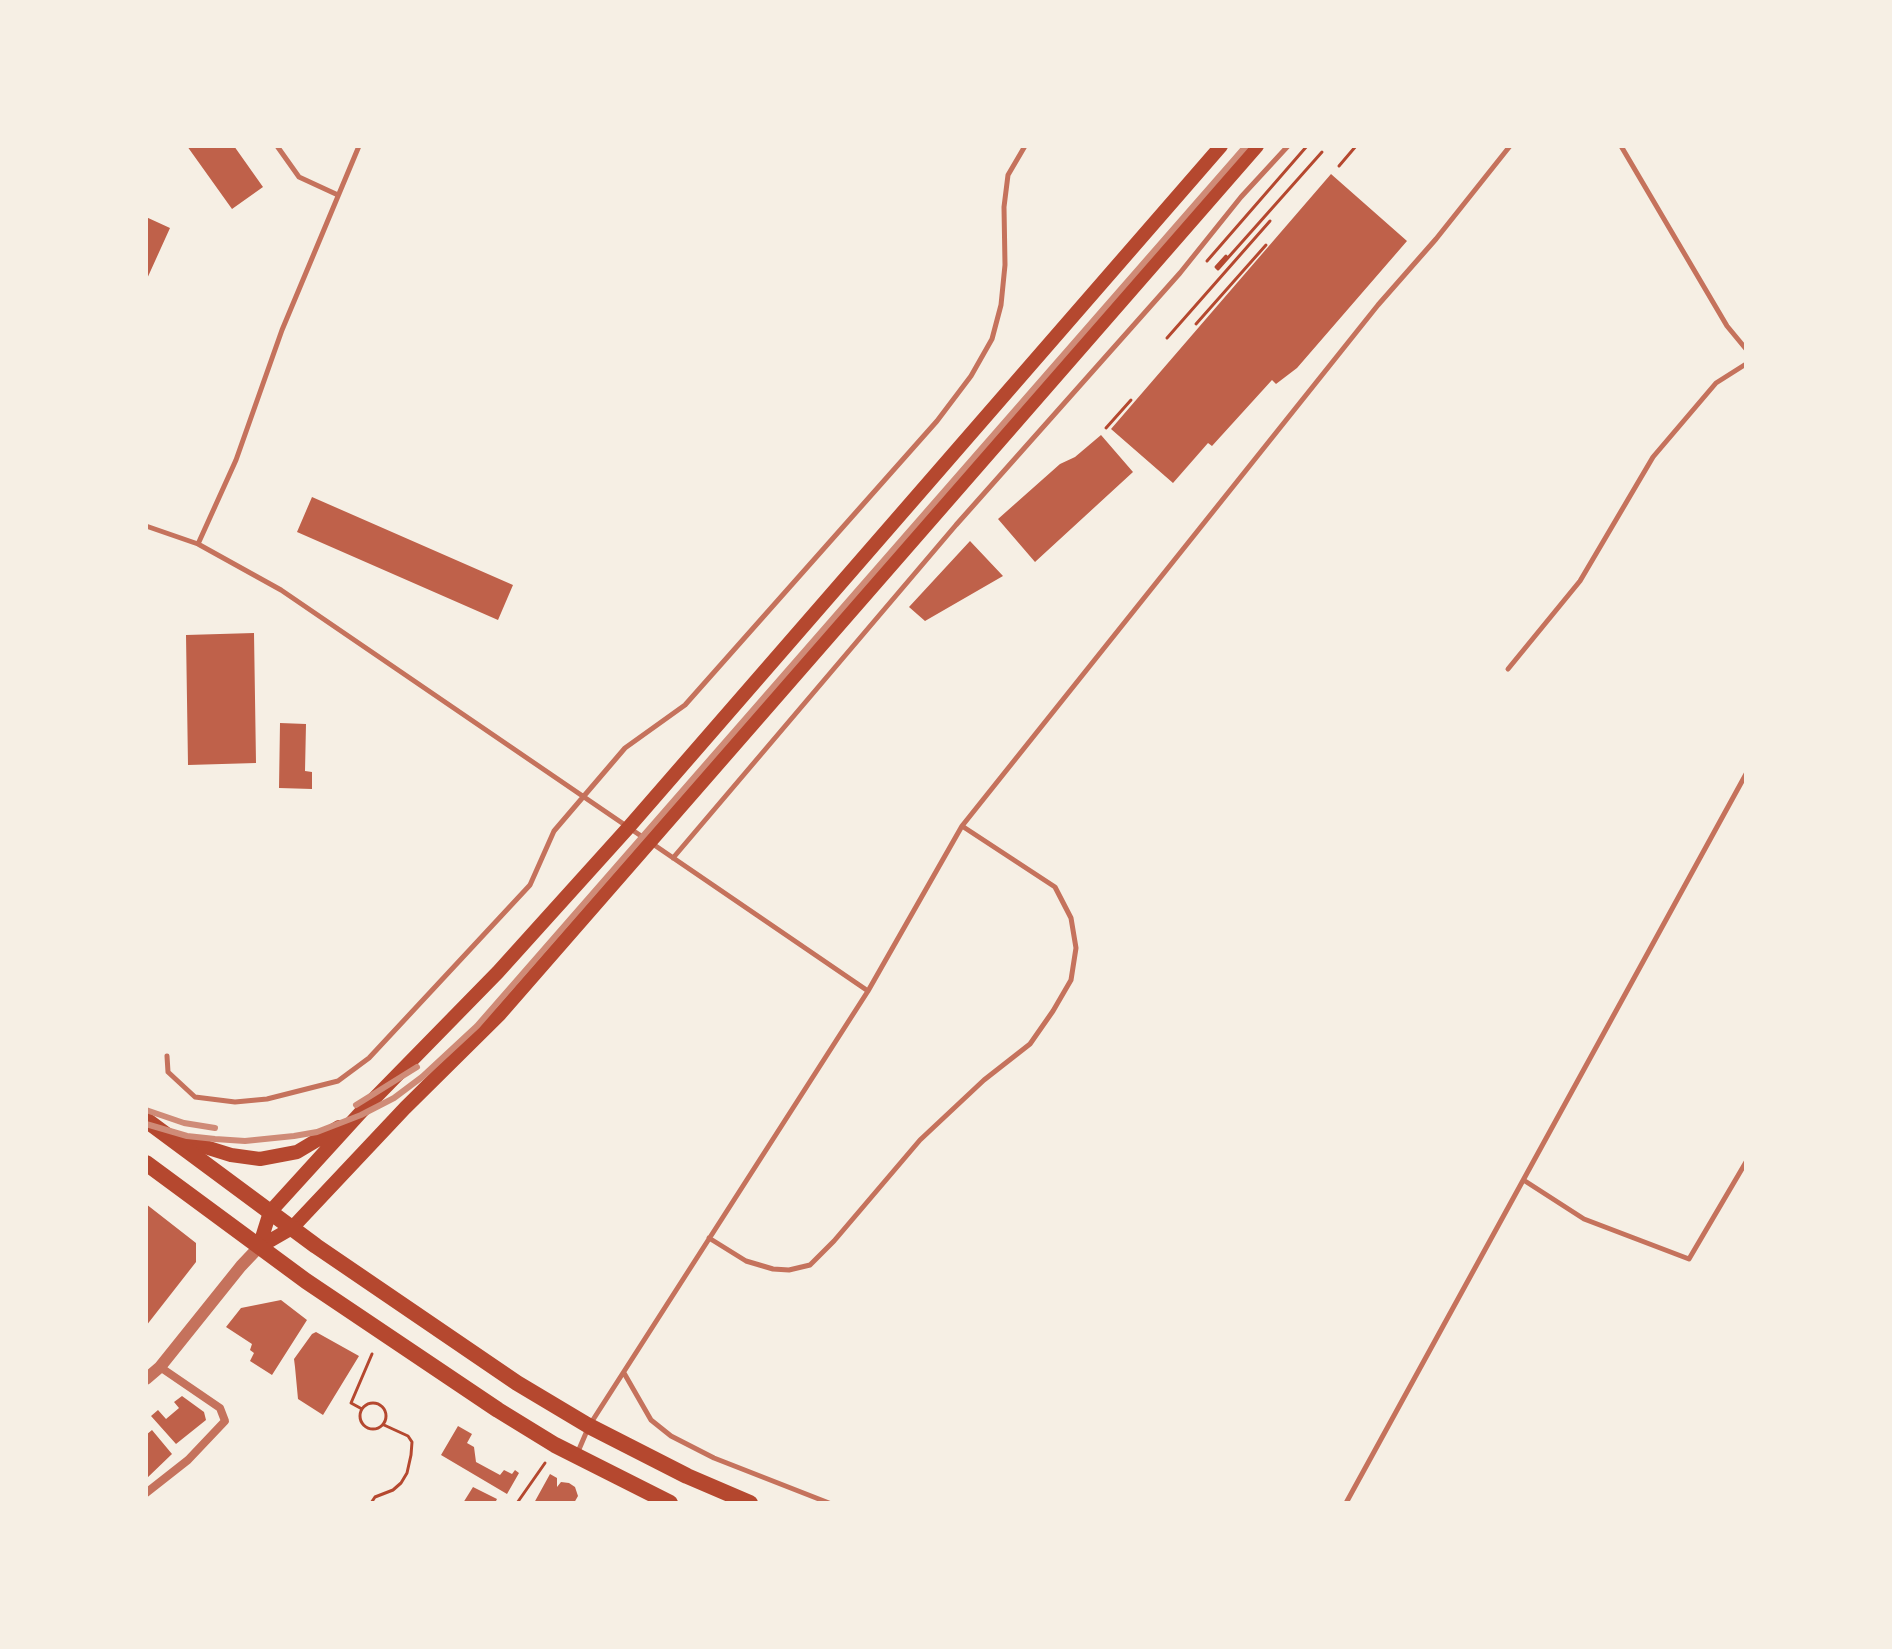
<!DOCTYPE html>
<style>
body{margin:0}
#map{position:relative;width:1892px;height:1649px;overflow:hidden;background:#f6efe4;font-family:Signika,sans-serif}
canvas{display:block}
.frame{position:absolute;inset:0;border:148px solid #f6efe4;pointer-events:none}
</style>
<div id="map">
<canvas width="1892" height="1649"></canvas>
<div class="frame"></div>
</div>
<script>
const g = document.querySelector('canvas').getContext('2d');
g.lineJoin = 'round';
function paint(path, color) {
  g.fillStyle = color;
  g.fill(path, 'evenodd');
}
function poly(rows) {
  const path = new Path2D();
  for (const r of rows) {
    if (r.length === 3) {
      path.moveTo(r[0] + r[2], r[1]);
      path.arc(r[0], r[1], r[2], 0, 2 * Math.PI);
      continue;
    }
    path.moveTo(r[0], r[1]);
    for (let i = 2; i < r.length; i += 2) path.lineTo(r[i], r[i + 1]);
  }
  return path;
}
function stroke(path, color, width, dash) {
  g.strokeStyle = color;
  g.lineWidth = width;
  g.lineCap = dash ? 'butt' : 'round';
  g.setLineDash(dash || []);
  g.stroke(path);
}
paint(poly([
 [187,146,234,146,263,187,232,209],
 [1331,174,1407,241,1297,368,1276,384,1272,380,1212,446,1208,443,1173,483,1111,429],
 [146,217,170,228,146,281],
 [1101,435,1133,472,1035,562,998,519,1060,464,1075,457],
 [312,497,513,585,498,620,297,532],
 [970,541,1003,576,925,621,909,607],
 [254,633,256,763,188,765,186,635],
 [280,723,306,724,305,771,312,772,312,789,279,788],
 [146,1204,196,1243,196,1262,146,1326],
 [281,1300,307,1320,272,1375,250,1361,254,1353,250,1350,252,1344,226,1327,241,1308],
 [316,1332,359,1356,323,1415,298,1399,295,1367,294,1359,312,1334],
 [182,1396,204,1412,206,1420,176,1444,151,1416,158,1410,166,1419,179,1408,174,1402],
 [458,1426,472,1434,467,1443,474,1447,476,1462,500,1475,504,1470,512,1474,515,1470,519,1473,507,1494,441,1455],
 [152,1430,172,1454,146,1479,146,1435],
 [550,1474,557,1478,557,1487,561,1482,569,1483,575,1487,578,1496,574,1503,534,1503],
 [473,1487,497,1499,495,1503,463,1503]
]), '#bf614a');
stroke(poly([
 [1339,166,1356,146],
 [1226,256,1216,267,1218,269,1322,152],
 [1207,261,1307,146],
 [1196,324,1266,245],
 [1167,338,1270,221],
 [1106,428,1131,400],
 [373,1416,13],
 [362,1409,351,1403,372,1354],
 [371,1503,375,1497,393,1490,401,1483,407,1473,411,1455,412,1442,408,1436,384,1425],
 [517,1503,545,1463]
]), '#b5482f', 3);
stroke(poly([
 [277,146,299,177,338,195],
 [1621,146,1727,326,1746,349],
 [146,526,198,544,281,590,868,991],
 [198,544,236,460,282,330,359,146],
 [1508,669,1580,581,1653,457,1716,383,1746,364],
 [673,858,956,525,1180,273,1241,197,1288,146],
 [167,1056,168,1072,195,1097,235,1102,267,1099,338,1081,369,1058,530,885,554,831,625,748,685,705,937,421,971,376,992,339,1001,305,1005,265,1004,207,1008,175,1025,146],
 [1525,1181,1584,1219,1689,1259,1746,1162],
 [709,1238,746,1261,773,1269,789,1270,810,1265,834,1241,920,1140,984,1080,1030,1044,1053,1011,1071,980,1076,948,1071,918,1055,887,962,826],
 [624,1373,651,1420,671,1436,714,1458,829,1503],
 [577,1454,589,1426,868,991,962,826,1378,305,1436,239,1510,146],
 [1346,1503,1746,774]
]), '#c5725c', 5);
stroke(poly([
 [146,1493,188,1460,225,1421,220,1408,160,1367]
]), '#c5725c', 8);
stroke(poly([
 [146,1379,160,1367,241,1266,259,1247]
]), '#c5725c', 12);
stroke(poly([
 [167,1135,231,1155,260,1159,297,1152,339,1127],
 [259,1247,292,1228,405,1108,500,1014,1257,146],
 [259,1247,270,1212,362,1111,498,972,628,828,1221,146]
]), '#b5482f', 14);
stroke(poly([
 [146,1120,316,1246,517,1383,589,1426,687,1476,750,1503],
 [146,1163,306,1281,498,1410,555,1445,670,1503]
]), '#b5482f', 16);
stroke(poly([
 [356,1105,417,1067],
 [146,1110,184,1123,215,1128],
 [146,1124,187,1136,215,1139,245,1141,294,1136,317,1132,361,1115,394,1098,422,1077,477,1026,1246,146]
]), '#cf8b77', 6);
</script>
